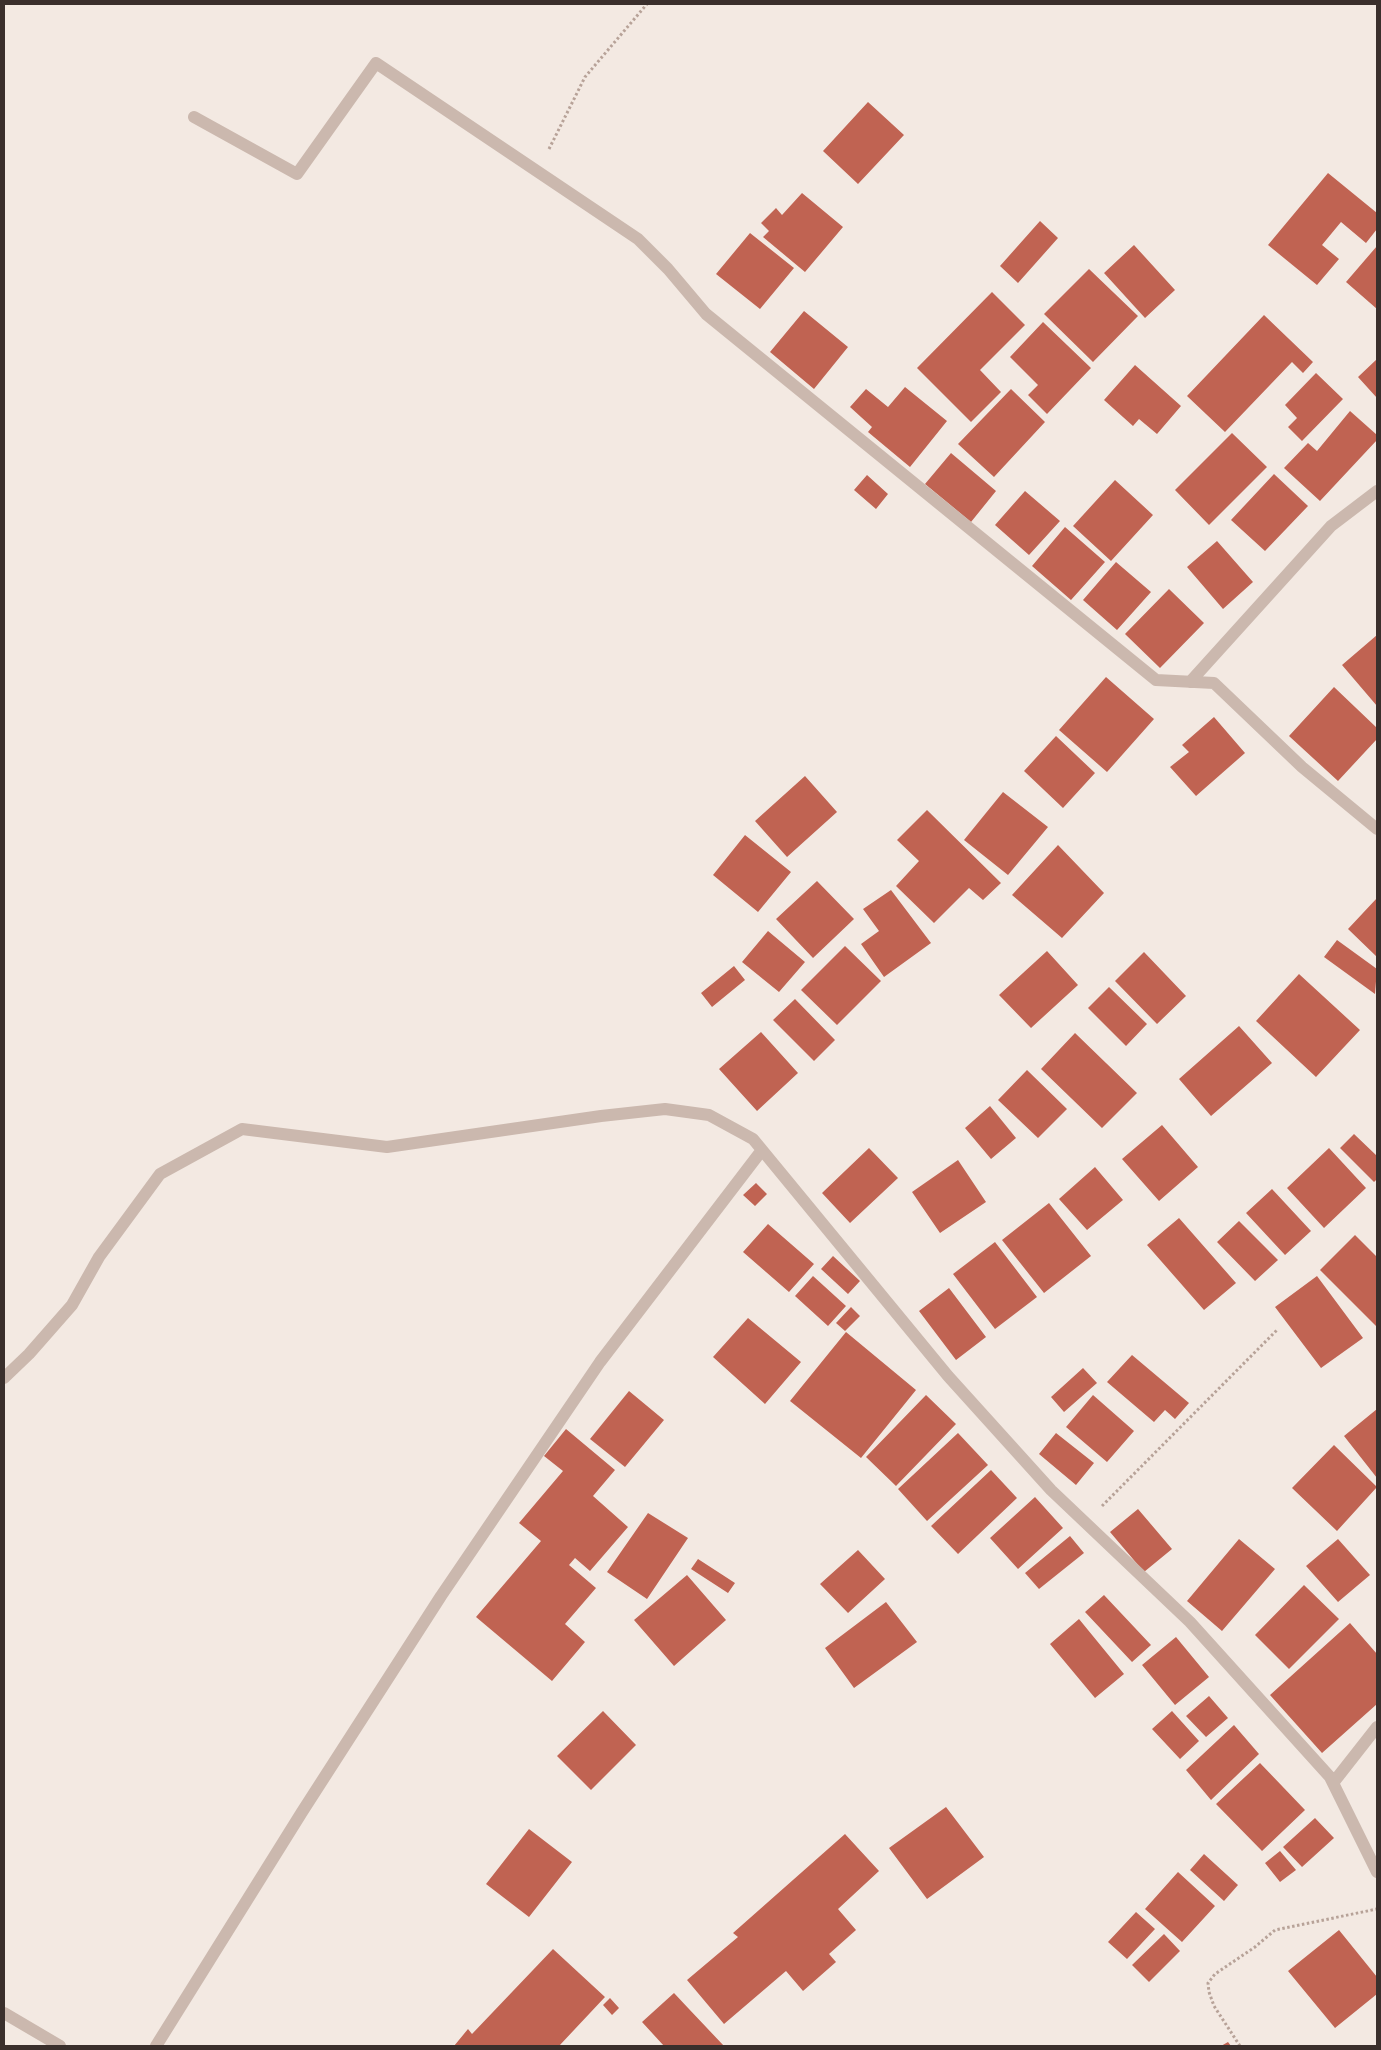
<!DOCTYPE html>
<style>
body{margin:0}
#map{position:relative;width:1381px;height:2050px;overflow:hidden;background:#f3e9e2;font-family:Montserrat,sans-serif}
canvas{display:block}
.frame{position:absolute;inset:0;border:5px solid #3a2f2c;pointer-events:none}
</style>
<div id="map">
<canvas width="1381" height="2050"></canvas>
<div class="frame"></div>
</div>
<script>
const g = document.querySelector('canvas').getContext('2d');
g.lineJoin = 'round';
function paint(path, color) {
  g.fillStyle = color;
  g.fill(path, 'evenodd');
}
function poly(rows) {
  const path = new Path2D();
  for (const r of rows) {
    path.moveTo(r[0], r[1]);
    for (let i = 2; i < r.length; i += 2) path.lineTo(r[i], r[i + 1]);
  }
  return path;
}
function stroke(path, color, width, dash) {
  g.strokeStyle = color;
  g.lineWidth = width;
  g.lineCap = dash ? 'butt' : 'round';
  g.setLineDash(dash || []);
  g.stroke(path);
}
paint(poly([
 [868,102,904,135,858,184,823,151],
 [1328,173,1377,213,1377,229,1366,243,1341,222,1322,245,1339,259,1317,285,1268,245],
 [802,193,843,227,805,272,763,237,769,231,761,223,776,208,782,215],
 [1040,221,1058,238,1018,283,1000,266],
 [750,233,794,268,760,309,716,274],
 [1134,245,1175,290,1145,318,1104,273],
 [1377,246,1377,309,1346,282],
 [1089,269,1138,316,1093,362,1044,314],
 [992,292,1025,325,980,370,1001,392,971,422,917,368],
 [804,311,848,347,814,389,770,352],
 [1264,315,1313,362,1303,373,1292,362,1225,432,1187,396],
 [1043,322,1091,368,1047,414,1028,395,1038,385,1010,357],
 [1377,359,1377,398,1358,377],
 [1135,365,1181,406,1157,434,1139,419,1133,426,1104,400],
 [1316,373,1343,399,1302,441,1288,427,1297,418,1285,405],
 [905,387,947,421,910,467,868,432,872,427,850,407,866,389,888,407],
 [1011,389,1045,422,994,477,958,444],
 [1350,411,1377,435,1377,440,1320,501,1284,468,1308,443,1317,451],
 [1232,433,1267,467,1209,525,1175,490],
 [951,453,996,491,971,522,925,484],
 [1274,474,1308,506,1265,551,1231,520],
 [867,475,888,494,876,509,854,490],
 [1115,480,1153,515,1111,561,1073,526],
 [1025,491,1060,521,1029,555,995,525],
 [1065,527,1105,562,1071,600,1032,566],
 [1217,541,1253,582,1223,609,1187,567],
 [1116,562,1151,592,1117,630,1083,600],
 [1169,589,1204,623,1160,668,1125,634],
 [1377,635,1377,706,1342,665],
 [1106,677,1154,719,1107,772,1059,730],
 [1334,687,1377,728,1377,739,1338,781,1289,736],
 [1214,717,1245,753,1196,796,1170,767,1189,752,1182,745],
 [1056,736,1095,773,1063,808,1024,771],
 [805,776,837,812,787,857,755,821],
 [1003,792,1048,827,1008,875,964,840],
 [927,810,1001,883,983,900,969,888,934,923,896,886,919,861,897,840],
 [745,835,791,872,758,912,713,875],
 [1058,845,1104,893,1062,938,1012,895],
 [817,881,854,919,813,958,776,919],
 [891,890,931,943,884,977,861,944,879,931,863,909],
 [1377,898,1377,957,1348,929],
 [768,931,805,962,779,992,742,962],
 [1337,940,1377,969,1375,994,1324,957],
 [845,946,881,981,837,1025,801,990],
 [1047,951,1078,985,1031,1028,999,995],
 [1144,952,1186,996,1157,1024,1115,981],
 [734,966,745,980,712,1007,701,993],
 [1299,974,1360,1030,1316,1077,1256,1021],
 [1109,987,1147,1024,1126,1046,1088,1008],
 [795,999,835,1040,814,1061,773,1020],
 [1239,1026,1272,1063,1211,1116,1179,1079],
 [761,1032,798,1073,757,1111,719,1069],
 [1075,1033,1137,1093,1102,1128,1041,1069],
 [1027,1070,1067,1109,1038,1138,998,1100],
 [990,1106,1016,1138,991,1159,965,1128],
 [1162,1125,1198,1167,1159,1201,1122,1159],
 [1354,1134,1377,1156,1377,1179,1374,1182,1340,1148],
 [869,1148,898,1178,850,1223,822,1193],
 [1329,1148,1366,1188,1324,1228,1287,1188],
 [958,1160,986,1202,940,1233,912,1192],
 [1095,1167,1123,1200,1087,1230,1059,1199],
 [756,1183,767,1194,755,1206,743,1195],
 [1272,1189,1311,1231,1285,1255,1246,1213],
 [1049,1203,1091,1256,1044,1293,1002,1240],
 [1179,1218,1236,1283,1204,1310,1147,1245],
 [1239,1221,1278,1260,1255,1281,1217,1242],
 [768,1224,814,1264,789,1292,743,1252],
 [1355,1235,1377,1257,1376,1326,1320,1270],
 [995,1242,1037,1297,995,1329,953,1274],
 [833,1256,860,1281,848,1294,821,1269],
 [813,1276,846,1306,828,1326,795,1296],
 [1317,1276,1363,1338,1321,1368,1275,1307],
 [949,1288,986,1337,956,1360,919,1311],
 [851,1307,860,1316,845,1331,836,1323],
 [748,1318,801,1362,765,1404,713,1357],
 [846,1332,916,1390,861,1458,790,1401],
 [1132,1355,1189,1403,1175,1419,1165,1410,1154,1422,1107,1382],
 [1083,1368,1097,1383,1064,1412,1051,1397],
 [629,1391,664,1420,625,1467,590,1439],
 [926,1395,956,1424,896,1486,866,1457],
 [1093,1395,1134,1431,1107,1462,1066,1427],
 [1377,1409,1377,1478,1344,1436],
 [566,1429,615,1470,593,1496,628,1527,590,1571,575,1558,569,1565,596,1588,565,1624,585,1642,552,1681,476,1617,541,1541,519,1523,563,1471,544,1456],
 [958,1433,988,1465,927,1521,898,1489],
 [1056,1433,1094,1463,1076,1485,1039,1454],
 [1334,1445,1377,1487,1337,1531,1292,1488],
 [991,1470,1017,1498,958,1554,931,1526],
 [1035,1497,1063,1528,1018,1569,990,1538],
 [1138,1509,1172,1549,1144,1572,1110,1532],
 [648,1513,688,1538,647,1599,607,1572],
 [1070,1536,1084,1553,1039,1589,1025,1573],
 [1239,1539,1275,1569,1222,1631,1187,1601],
 [1338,1539,1370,1575,1338,1602,1306,1566],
 [858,1550,885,1579,848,1613,820,1584],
 [698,1559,735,1583,728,1593,691,1569],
 [687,1575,726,1620,674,1666,634,1620],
 [1304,1585,1339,1619,1289,1669,1255,1635],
 [1104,1595,1151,1645,1132,1662,1085,1612],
 [886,1602,917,1642,854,1688,825,1648],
 [1079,1619,1124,1674,1095,1698,1050,1644],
 [1350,1623,1377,1654,1377,1704,1322,1753,1270,1695],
 [1176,1637,1209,1677,1175,1705,1142,1665],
 [1209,1696,1228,1718,1206,1737,1186,1716],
 [603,1711,636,1745,591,1790,557,1756],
 [1172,1711,1199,1741,1180,1759,1152,1729],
 [1234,1725,1259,1754,1211,1800,1186,1770],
 [1260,1763,1305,1810,1262,1851,1216,1804],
 [946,1807,984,1857,927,1899,889,1848],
 [1315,1818,1334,1838,1302,1867,1283,1847],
 [529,1829,572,1862,529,1917,486,1884],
 [845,1834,879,1871,838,1909,856,1930,829,1954,836,1962,803,1991,786,1971,724,2024,687,1980,738,1937,733,1933],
 [1280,1851,1296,1870,1280,1882,1265,1863],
 [1204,1854,1238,1885,1224,1901,1190,1870],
 [1178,1872,1215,1906,1182,1942,1145,1909],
 [1136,1912,1155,1929,1127,1959,1108,1942],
 [1339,1930,1377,1977,1377,1994,1335,2028,1288,1971],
 [1164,1934,1180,1951,1149,1982,1132,1965],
 [553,1949,605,1997,559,2046,454,2046,468,2029,472,2034],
 [674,1993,689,2009,724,2046,664,2046,642,2022],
 [610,1998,619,2008,612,2015,603,2005],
 [1228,2042,1231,2046,1221,2046]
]), '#c06352');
stroke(poly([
 [549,149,585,77,647,4],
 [1102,1506,1278,1329],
 [1240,2046,1214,2006,1209,1992,1208,1983,1215,1974,1255,1947,1275,1930,1377,1909]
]), '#b7a298', 3, [2.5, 2.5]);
stroke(poly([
 [194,117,297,174,376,63,638,239,668,269,706,314,1156,680,1214,683,1302,767,1377,829],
 [1190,682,1331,526,1377,491],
 [4,1378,29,1354,72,1305,99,1257,160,1174,242,1129,387,1147,601,1116,665,1109,709,1115,753,1139,948,1376,1051,1490,1190,1622,1330,1777,1377,1872],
 [1333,1783,1377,1727],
 [4,2013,60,2046],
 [156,2046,302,1812,441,1596,600,1362,762,1150]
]), '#cbb8ae', 12);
</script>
